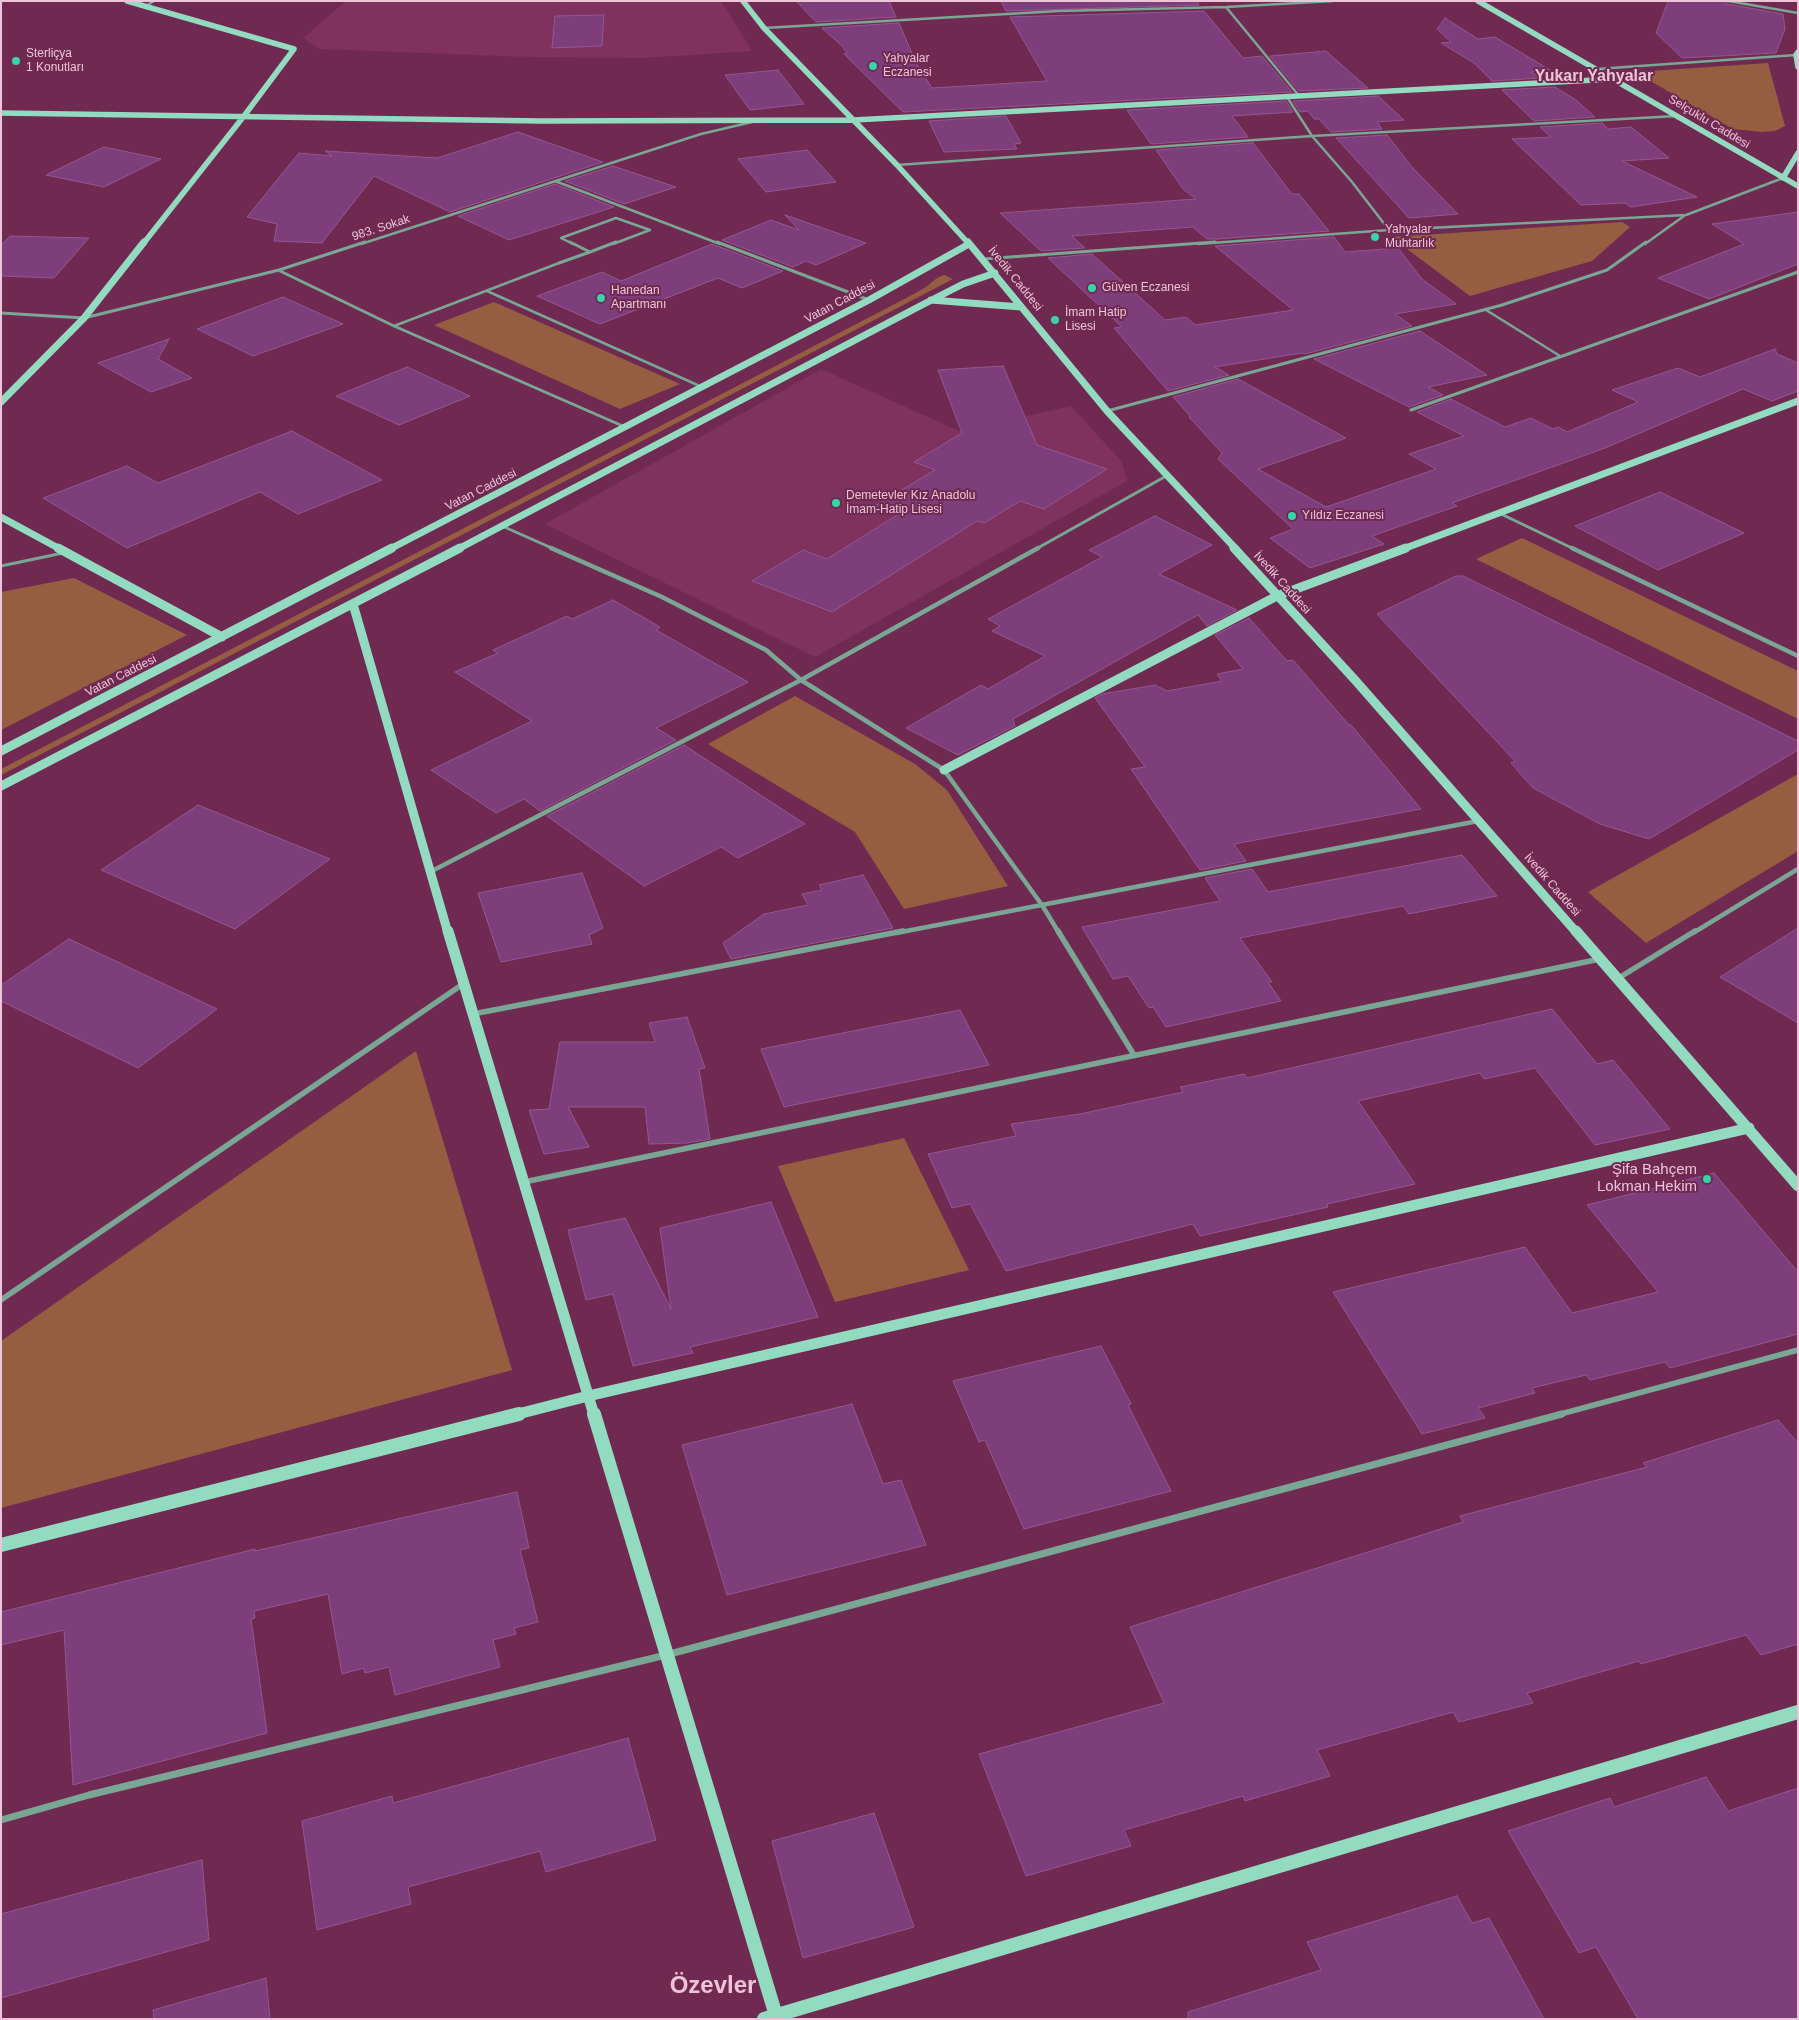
<!DOCTYPE html>
<meta charset="utf-8">
<style>
body{margin:0}
#map{position:relative;width:1799px;height:2020px;overflow:hidden;background:#702a51;font-family:Helvetica,sans-serif}
canvas{display:block}
.frame{position:absolute;inset:0;border:2px solid #eec4d8;pointer-events:none}
</style>
<div id="map">
<canvas width="1799" height="2020"></canvas>
<div class="frame"></div>
</div>
<script>
const g = document.querySelector('canvas').getContext('2d');
g.lineJoin = 'round';
function paint(path, color) {
  g.fillStyle = color;
  g.fill(path, 'evenodd');
}
function poly(rows) {
  const path = new Path2D();
  for (const r of rows) {
    path.moveTo(r[0], r[1]);
    for (let i = 2; i < r.length; i += 2) path.lineTo(r[i], r[i + 1]);
  }
  return path;
}
function stroke(path, color, width, dash) {
  g.strokeStyle = color;
  g.lineWidth = width;
  g.lineCap = dash ? 'butt' : 'round';
  g.setLineDash(dash || []);
  g.stroke(path);
}
function label(font, color, halo, rows, align = 'center') {
  g.font = font + ' Helvetica,sans-serif';
  g.lineWidth = 4;
  g.setLineDash([]);
  g.textBaseline = 'middle';
  g.strokeStyle = halo;
  g.fillStyle = color;
  for (const [text, x, y, turn = 0] of rows) {
    g.save();
    g.translate(x, y);
    g.rotate((+turn || 0) * Math.PI / 180);
    g.textAlign = isNaN(turn) ? turn : align;
    if (halo) g.strokeText(text, 0, 0);
    g.fillText(text, 0, 0);
    g.restore();
  }
}
paint(poly([
 [380,1,721,1,752,51,642,58,530,57,319,49,303,38,345,2],
 [821,369,959,431,1071,406,1122,462,1127,481,815,657,545,524]
]), '#7e325d');
paint(poly([
 [1768,63,1785,126,1775,131,1762,132,1733,129,1635,72],
 [1622,222,1630,227,1592,261,1470,296,1391,237],
 [944,275,953,279,1,775,1,769,912,295,926,287,937,278],
 [494,302,680,384,620,409,434,325],
 [1522,538,1798,671,1798,719,1476,559],
 [74,578,187,635,1,730,1,592],
 [795,696,915,764,947,790,1008,886,904,909,855,832,708,744],
 [1798,774,1798,851,1646,943,1588,892],
 [416,1051,512,1370,1,1508,1,1341],
 [904,1138,969,1270,835,1302,778,1166]
]), '#955e41');
const building = poly([
 [796,1,889,1,896,17,816,22,796,1],
 [1001,1,1197,1,1199,5,1006,11,1001,1],
 [1668,1,1725,1,1727,4,1783,14,1785,29,1776,53,1682,58,1656,33,1668,1],
 [1204,11,1243,58,1262,56,1292,92,903,112,844,54,847,53,842,46,822,28,899,23,916,63,932,88,1047,81,1010,17,1204,11],
 [604,15,602,46,552,48,555,16,604,15],
 [1445,18,1478,39,1495,37,1550,70,1531,72,1541,78,1492,81,1474,63,1441,43,1451,42,1437,29,1445,18],
 [1326,51,1368,88,1299,91,1270,56,1326,51],
 [778,70,804,104,750,110,725,75,778,70],
 [1555,87,1576,100,1595,117,1534,121,1502,90,1555,87],
 [1378,96,1404,120,1377,122,1382,129,1331,132,1319,119,1314,119,1308,111,1300,112,1293,101,1378,96],
 [1286,101,1293,112,1232,116,1248,137,1151,144,1127,110,1286,101],
 [1006,116,1021,143,1014,144,1017,149,944,152,929,121,1006,116],
 [1602,123,1608,129,1631,127,1669,158,1622,161,1697,197,1631,207,1625,203,1581,205,1512,139,1551,137,1540,127,1602,123],
 [518,132,603,162,450,212,374,176,322,243,274,241,277,224,247,217,299,153,332,156,325,151,437,158,518,132],
 [1387,135,1412,167,1458,214,1409,218,1336,138,1387,135],
 [1253,143,1292,194,1299,194,1329,231,1217,239,1207,239,1193,227,1072,236,1085,248,1041,251,1000,213,1196,199,1183,189,1156,150,1253,143],
 [104,147,161,159,104,187,46,175,104,147],
 [807,150,836,182,766,192,738,159,807,150],
 [613,166,676,187,624,204,565,181,613,166],
 [555,184,614,207,509,240,458,216,555,184],
 [1798,212,1798,264,1709,299,1658,278,1744,244,1712,224,1798,212],
 [785,215,866,243,816,265,806,261,793,267,722,240,771,220,799,230,785,215],
 [10,236,89,238,54,278,1,276,1,245,10,236],
 [1334,237,1345,252,1398,248,1422,279,1456,304,1395,314,1412,326,1305,354,1302,353,1215,367,1229,375,1168,391,1114,328,1122,327,1048,258,1092,254,1165,320,1186,317,1195,325,1293,310,1215,246,1334,237],
 [712,244,783,271,742,288,718,278,600,324,537,296,602,272,621,281,712,244],
 [283,297,343,324,253,356,197,329,283,297],
 [1420,331,1487,375,1428,387,1443,395,1409,407,1314,359,1420,331],
 [169,339,158,359,192,378,151,392,98,363,169,339],
 [1775,349,1777,354,1798,363,1798,391,1772,401,1743,389,1605,448,1452,503,1457,506,1372,536,1384,544,1310,568,1270,538,1293,529,1218,459,1222,453,1189,417,1191,417,1173,397,1238,379,1346,438,1258,469,1326,507,1436,469,1409,454,1464,436,1417,412,1451,399,1505,427,1531,418,1553,429,1558,427,1567,432,1638,402,1612,390,1678,368,1700,377,1775,349],
 [1003,366,1037,445,1107,469,1044,509,1020,501,984,523,977,521,832,612,752,581,803,550,827,559,897,515,875,506,935,470,914,462,962,433,938,370,1003,366],
 [407,367,470,396,399,425,336,396,407,367],
 [292,431,382,480,298,514,260,492,127,548,43,498,127,466,158,483,292,431],
 [1660,492,1744,533,1658,570,1575,526,1660,492],
 [1155,516,1212,545,1159,574,1237,610,1207,626,1198,615,1013,719,1015,726,958,755,906,728,981,685,988,689,1045,656,992,631,1000,626,988,619,1102,557,1089,550,1155,516],
 [1456,576,1463,576,1798,741,1798,750,1649,839,1600,824,1533,788,1511,763,1515,761,1377,614,1456,576],
 [613,600,660,627,656,630,748,682,656,728,676,740,540,811,524,799,496,813,431,770,532,721,455,672,498,653,493,650,567,616,572,619,613,600],
 [1249,618,1287,661,1293,660,1349,725,1351,725,1421,809,1234,844,1246,861,1200,870,1131,769,1145,767,1095,698,1102,694,1155,685,1167,691,1222,681,1217,674,1243,669,1215,635,1249,618],
 [684,745,805,824,738,858,721,847,644,886,547,816,684,745],
 [198,805,330,859,235,929,101,870,198,805],
 [1462,855,1497,896,1409,914,1403,906,1240,938,1272,982,1268,982,1281,1001,1166,1027,1153,1007,1149,1008,1128,976,1113,979,1082,927,1220,901,1205,878,1252,869,1268,892,1462,855],
 [582,873,603,928,589,935,592,944,501,962,478,893,582,873],
 [863,875,893,928,731,959,723,943,764,914,808,905,802,894,822,890,819,885,863,875],
 [1798,928,1798,1023,1720,977,1798,928],
 [69,939,217,1009,138,1068,1,1001,1,985,69,939],
 [1552,1009,1597,1064,1613,1060,1670,1129,1595,1145,1535,1068,1484,1079,1480,1073,1358,1101,1415,1184,1327,1204,1328,1207,1200,1236,1193,1224,1006,1271,970,1204,952,1208,928,1154,1016,1136,1011,1124,1080,1114,1183,1092,1180,1087,1244,1074,1247,1078,1552,1009],
 [960,1010,989,1065,784,1107,761,1049,960,1010],
 [687,1017,705,1068,699,1069,710,1139,687,1143,649,1144,645,1107,568,1107,589,1147,544,1154,529,1110,549,1109,560,1042,655,1042,649,1023,687,1017],
 [1714,1173,1798,1272,1798,1334,1670,1368,1665,1362,1590,1380,1586,1375,1532,1388,1535,1393,1478,1408,1485,1418,1422,1434,1333,1292,1525,1247,1572,1313,1658,1292,1587,1205,1714,1173],
 [771,1202,818,1317,690,1347,693,1353,633,1366,613,1294,586,1300,568,1230,625,1218,671,1309,660,1228,771,1202],
 [1101,1346,1131,1404,1128,1405,1171,1491,1024,1529,985,1440,979,1442,953,1381,1101,1346],
 [852,1404,883,1484,901,1480,926,1545,727,1595,682,1445,852,1404],
 [1778,1420,1798,1443,1798,1644,1761,1655,1746,1635,1641,1664,1639,1661,1527,1693,1533,1703,1459,1722,1453,1712,1317,1750,1330,1776,1245,1801,1243,1796,1124,1830,1131,1846,1026,1876,979,1754,1164,1703,1130,1627,1463,1522,1460,1516,1647,1467,1643,1463,1778,1420],
 [517,1492,529,1548,520,1550,538,1622,514,1628,516,1634,493,1640,500,1667,395,1695,389,1667,365,1673,364,1668,342,1674,328,1594,254,1611,255,1618,251,1619,267,1733,73,1785,64,1630,1,1645,1,1612,255,1549,255,1551,517,1492],
 [628,1738,656,1840,546,1872,540,1851,408,1887,411,1904,317,1930,302,1821,392,1796,393,1803,628,1738],
 [1706,1777,1728,1811,1798,1788,1798,2019,1638,2019,1596,1947,1579,1953,1508,1831,1610,1798,1614,1807,1706,1777],
 [874,1813,914,1927,803,1958,772,1841,874,1813],
 [202,1860,209,1940,1,1998,1,1914,202,1860],
 [1457,1896,1472,1923,1489,1918,1544,2019,1188,2019,1188,2012,1321,1970,1307,1942,1457,1896],
 [266,1978,270,2019,154,2019,153,2010,266,1978]
]);
paint(building, '#7d3e7b');
stroke(building, '#925890', 1);
stroke(poly([
 [487,291,702,387],
 [1486,310,1560,356],
 [394,326,559,263]
]), '#7aa695', 2.5);
stroke(poly([
 [1,566,63,553]
]), '#7aa695', 3);
stroke(poly([
 [1728,1,1798,13],
 [146,6,154,1],
 [1226,7,1300,97],
 [764,28,1059,11,1226,7,1333,1],
 [1597,69,1796,55],
 [1287,97,1312,136,1352,182,1389,230],
 [897,165,1312,136,1677,116],
 [555,181,720,244],
 [361,244,701,134,752,122],
 [573,244,561,238,616,218,650,230,613,244],
 [1198,244,1389,230,1686,215,1783,178],
 [1645,244,1684,216]
]), '#7aa695', 2.5);
stroke(poly([
 [570,242,590,252],
 [717,242,869,300],
 [590,252,616,242],
 [983,259,1215,242],
 [559,263,590,252],
 [280,271,394,326,625,427],
 [1,313,84,318,279,270,365,242],
 [1411,410,1798,272],
 [1107,411,1502,305,1607,270,1646,242],
 [1499,513,1574,549],
 [502,526,554,549],
 [1036,549,1168,475]
]), '#7aa695', 3);
stroke(poly([
 [551,548,662,597,766,650,801,680,944,770,1042,905,1059,933],
 [1572,548,1798,656],
 [430,872,801,680,1038,548],
 [896,933,1478,821],
 [1693,933,1798,869]
]), '#7aa695', 4.5);
stroke(poly([
 [1058,931,1134,1055],
 [1617,979,1695,931],
 [473,1014,903,931],
 [524,1182,1600,959],
 [1,1300,463,984],
 [1557,1415,1798,1350]
]), '#7aa695', 5.5);
stroke(poly([
 [1,1820,89,1795,666,1655,1562,1414]
]), '#7aa695', 7);
stroke(poly([
 [127,1,294,49,244,116,143,244],
 [743,1,764,28,897,165,969,244],
 [1478,1,1798,186],
 [1798,52,1796,55,1798,67],
 [1,113,541,121,854,120,1613,79],
 [1783,178,1798,153]
]), '#93dbc0', 5.5);
stroke(poly([
 [968,242,1107,411,1236,549],
 [931,300,1021,307],
 [1,402,84,318,144,242],
 [1,517,60,549],
 [390,549,869,300,969,244],
 [458,549,920,306,963,284,995,273],
 [1403,549,1798,401]
]), '#93dbc0', 7);
stroke(poly([
 [58,548,222,637],
 [1234,548,1355,680,1577,933],
 [353,604,448,933],
 [1,751,392,548],
 [944,770,1277,596,1406,548],
 [1,786,460,548]
]), '#93dbc0', 9);
stroke(poly([
 [448,931,594,1415],
 [1576,931,1798,1186],
 [514,1415,588,1396,1749,1128]
]), '#93dbc0', 11);
stroke(poly([
 [594,1414,777,2019],
 [1,1545,519,1414],
 [764,2019,1798,1712]
]), '#93dbc0', 14);
for (const [x, y, r, color] of [
 [16,61,5,"#36d4a7"],
 [873,66,5,"#36d4a7"],
 [1375,237,5,"#36d4a7"],
 [1092,288,5,"#36d4a7"],
 [601,298,5,"#36d4a7"],
 [1055,320,5,"#36d4a7"],
 [836,503,5,"#36d4a7"],
 [1292,516,5,"#36d4a7"],
 [1707,1179,5,"#36d4a7"]
]) {
  const dot = new Path2D();
  dot.arc(x, y, r, 0, 2 * Math.PI);
  g.fillStyle = color;
  g.fill(dot);
  stroke(dot, '#702a51', 2);
}
label('12px', '#eec4d8', '#702a51', [
 ["Sterliçya",26,54],
 ["1 Konutları",26,68],
 ["Yahyalar",883,59],
 ["Eczanesi",883,73],
 ["Yahyalar",1385,230],
 ["Muhtarlık",1385,244],
 ["Güven Eczanesi",1102,288],
 ["Hanedan",611,291],
 ["Apartmanı",611,305],
 ["İmam Hatip",1065,313],
 ["Lisesi",1065,327],
 ["Demetevler Kız Anadolu",846,496],
 ["İmam-Hatip Lisesi",846,510],
 ["Yıldız Eczanesi",1302,516]
], 'left');
label('12px', '#eec4d8', '#702a51', [
 ["Selçuklu Caddesi",1709,122,31],
 ["983. Sokak",381,228,-18],
 ["İvedik Caddesi",1015,279,51],
 ["Vatan Caddesi",840,302,-28],
 ["Vatan Caddesi",481,490,-27],
 ["İvedik Caddesi",1282,583,48],
 ["Vatan Caddesi",121,676,-27],
 ["İvedik Caddesi",1552,885,49]
]);
label('15px', '#eec4d8', '#702a51', [
 ["Şifa Bahçem",1697,1170],
 ["Lokman Hekim",1697,1187]
], 'right');
label('bold 16px', '#eec4d8', '#702a51', [
 ["Yukarı Yahyalar",1594,77]
]);
label('bold 24px', '#eec4d8', '#702a51', [
 ["Özevler",713,1986]
]);
</script>
